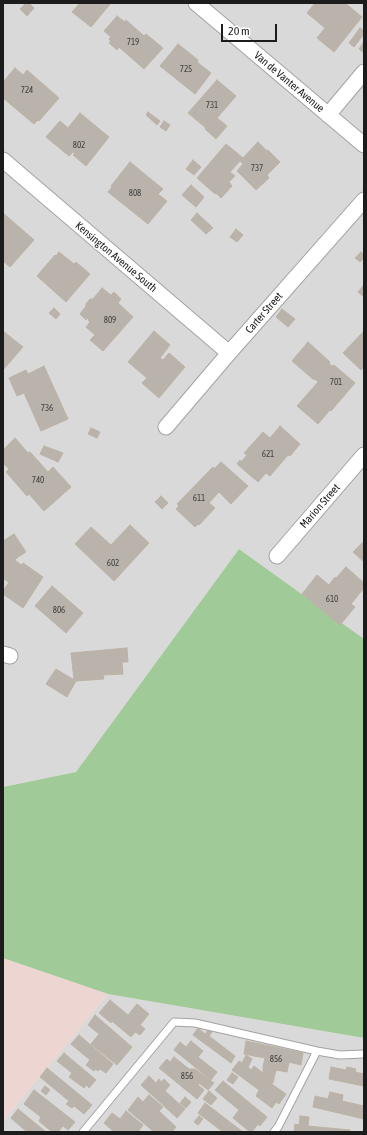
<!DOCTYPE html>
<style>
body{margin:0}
#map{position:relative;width:367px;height:1135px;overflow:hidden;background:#edeae2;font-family:"Asap Condensed",sans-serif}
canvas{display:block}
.frame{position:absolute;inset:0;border:4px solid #1c1c1c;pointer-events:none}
.scale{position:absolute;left:221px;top:24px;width:56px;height:18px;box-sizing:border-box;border:2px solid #1c1c1c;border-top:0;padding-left:5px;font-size:12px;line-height:14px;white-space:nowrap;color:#1c1c1c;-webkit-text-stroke:3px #fff;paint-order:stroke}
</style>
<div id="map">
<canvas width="367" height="1135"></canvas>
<div class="frame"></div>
<div class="scale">20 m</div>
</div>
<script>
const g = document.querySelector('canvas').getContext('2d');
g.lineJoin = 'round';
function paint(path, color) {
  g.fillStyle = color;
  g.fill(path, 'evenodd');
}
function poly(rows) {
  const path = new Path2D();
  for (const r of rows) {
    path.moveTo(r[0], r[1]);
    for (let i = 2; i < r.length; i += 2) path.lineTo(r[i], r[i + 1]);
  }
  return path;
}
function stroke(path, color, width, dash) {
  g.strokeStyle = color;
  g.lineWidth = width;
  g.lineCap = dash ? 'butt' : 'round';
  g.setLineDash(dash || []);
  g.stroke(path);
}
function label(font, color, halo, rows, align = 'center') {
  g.font = font + ' "Asap Condensed",sans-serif';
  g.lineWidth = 3;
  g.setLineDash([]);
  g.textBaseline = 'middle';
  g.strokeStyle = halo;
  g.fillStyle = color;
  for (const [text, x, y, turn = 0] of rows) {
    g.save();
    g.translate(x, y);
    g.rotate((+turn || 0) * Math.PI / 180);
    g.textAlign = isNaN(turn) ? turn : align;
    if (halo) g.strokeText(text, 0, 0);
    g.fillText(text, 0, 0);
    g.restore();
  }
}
paint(poly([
 [3,3,364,3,364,639,239,549,76,772,3,787],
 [108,994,364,1038,364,1132,3,1132,3,1121]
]), '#dad9d9');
paint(poly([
 [3,958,108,994,3,1121]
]), '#edd6d1');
paint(poly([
 [239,549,364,639,364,1038,108,994,3,958,3,787,76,772]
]), '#a0ca98');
const building = poly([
 [26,3,29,3,34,8,27,16,20,9,26,3],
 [80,3,111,3,91,27,72,12,80,3],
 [315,3,345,3,362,17,334,52,317,38,325,28,307,13,315,3],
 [117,16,125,22,126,20,144,36,146,34,163,48,144,69,119,47,117,50,109,43,111,41,109,39,111,37,104,31,117,16],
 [360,28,364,31,364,34,354,47,349,43,360,28],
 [363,43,364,44,364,53,359,49,363,43],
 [178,44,198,60,197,62,211,73,195,94,160,66,178,44],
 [15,68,23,75,27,70,59,98,39,121,38,120,34,124,3,98,3,82,15,68],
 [217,80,236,96,217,118,227,126,216,139,205,129,206,128,188,113,217,80],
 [148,112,160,121,157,125,146,115,148,112],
 [80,113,109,137,86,166,73,155,75,153,73,152,69,156,46,137,60,121,68,128,80,113],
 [164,121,170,125,166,131,160,127,164,121],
 [258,142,267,151,268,150,280,162,267,175,269,178,256,190,237,171,243,164,240,161,230,172,235,176,229,182,232,186,221,198,216,193,215,194,197,178,226,144,243,158,258,142],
 [193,160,201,167,194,175,186,169,193,160],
 [130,162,163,189,158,194,167,201,148,224,108,192,112,187,111,186,130,162],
 [191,185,204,197,196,207,182,195,191,185],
 [3,213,34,240,10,267,3,261,3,213],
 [197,213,213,228,206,234,191,220,197,213],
 [236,229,243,235,237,242,230,237,236,229],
 [59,252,74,264,76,262,90,274,66,302,37,276,55,255,56,256,59,252],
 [361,252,364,255,364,258,360,262,355,258,361,252],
 [363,286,364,287,364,297,358,292,363,286],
 [102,288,111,295,114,292,121,299,118,303,133,317,103,351,90,340,95,335,86,327,90,322,88,320,89,319,87,318,86,320,80,314,86,306,86,304,90,299,93,299,102,288],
 [54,308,60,314,56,319,49,313,54,308],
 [282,309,295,319,288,327,276,317,282,309],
 [3,331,23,347,3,370,3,331],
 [154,331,170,345,160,358,163,360,169,353,185,367,159,398,142,383,147,378,128,362,154,331],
 [364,331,364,367,361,370,343,353,364,331],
 [308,342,330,362,329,364,332,366,334,365,355,383,331,411,330,410,318,424,297,406,318,382,315,379,314,380,292,361,308,342],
 [44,366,68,419,41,431,24,393,17,396,9,378,26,370,28,374,44,366],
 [280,426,300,444,290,456,288,455,270,476,266,473,258,482,237,464,240,460,241,462,247,455,244,453,263,432,270,438,280,426],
 [91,428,100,432,97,438,88,434,91,428],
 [15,438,28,453,30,452,48,472,53,467,71,487,44,511,29,494,27,496,6,472,9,469,3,463,3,450,15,438],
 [44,446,63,453,58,462,40,454,44,446],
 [221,462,248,486,231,504,219,492,209,503,215,508,199,525,198,524,195,527,176,509,179,506,177,504,213,467,214,469,221,462],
 [161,496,168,503,162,509,155,502,161,496],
 [130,525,149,543,114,581,75,544,91,527,111,545,130,525],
 [14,534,26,552,18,557,15,560,21,565,23,563,43,577,23,608,3,594,3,591,9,582,3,579,3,541,14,534],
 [364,541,364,562,353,552,364,541],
 [346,567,364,583,364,588,351,604,355,607,340,625,302,594,317,575,329,585,335,577,336,578,346,567],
 [52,586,83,613,66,633,35,606,52,586],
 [127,648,128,662,122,662,123,674,103,675,104,679,76,681,67,697,46,684,56,669,74,680,71,653,127,648],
 [110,1000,128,1015,137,1004,149,1014,140,1025,145,1029,140,1035,135,1032,131,1037,112,1021,111,1023,99,1013,110,1000],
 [95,1015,132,1047,117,1065,91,1044,99,1034,88,1025,95,1015],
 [198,1028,205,1034,208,1030,212,1032,209,1036,235,1056,231,1063,193,1035,198,1028],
 [79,1035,113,1064,106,1073,100,1069,98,1071,95,1069,94,1071,86,1065,90,1060,71,1044,79,1035],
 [191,1041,203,1051,198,1057,217,1072,211,1080,174,1050,180,1042,186,1047,191,1041],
 [246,1041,303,1053,301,1065,289,1062,287,1072,276,1070,273,1083,269,1082,286,1094,279,1104,276,1102,272,1108,256,1096,259,1090,232,1070,239,1061,242,1063,246,1055,252,1059,248,1067,251,1070,254,1066,263,1073,263,1067,265,1058,244,1054,246,1041],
 [64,1053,96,1080,89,1088,87,1085,84,1088,69,1077,72,1073,57,1061,64,1053],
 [174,1057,189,1069,195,1069,214,1083,208,1090,199,1083,198,1085,204,1090,197,1099,159,1068,167,1059,170,1062,174,1057],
 [331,1067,346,1070,347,1067,356,1069,355,1072,364,1074,364,1086,329,1079,331,1067],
 [47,1068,92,1105,84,1114,74,1106,72,1108,66,1104,69,1101,40,1077,47,1068],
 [232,1073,238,1077,233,1084,227,1080,232,1073],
 [149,1076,156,1083,159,1079,161,1082,164,1079,170,1085,165,1091,185,1109,177,1118,141,1085,149,1076],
 [223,1081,267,1117,260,1126,258,1124,252,1132,250,1132,233,1118,239,1110,215,1090,223,1081],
 [45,1086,50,1090,46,1095,41,1091,45,1086],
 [34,1090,75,1122,68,1130,63,1126,58,1132,52,1132,39,1121,41,1117,24,1104,34,1090],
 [209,1091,217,1098,211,1105,203,1099,209,1091],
 [330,1092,343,1095,342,1101,364,1106,364,1119,313,1107,315,1096,328,1099,330,1092],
 [149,1095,163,1107,159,1111,176,1127,172,1132,154,1132,128,1110,138,1097,143,1102,149,1095],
 [185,1097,191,1102,186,1108,180,1103,185,1097],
 [205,1103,243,1132,223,1132,198,1113,205,1103],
 [18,1109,46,1132,27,1132,11,1118,18,1109],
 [126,1111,143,1125,138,1132,114,1132,104,1123,112,1113,120,1119,126,1111],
 [199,1116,203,1119,198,1125,194,1122,199,1116],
 [300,1116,309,1117,308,1126,350,1130,350,1132,294,1132,295,1124,299,1125,300,1116]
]);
paint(building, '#b9b3ab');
stroke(building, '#bdb3a5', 1);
const service = poly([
 [83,1132,174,1022,195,1023,317,1051,340,1055,364,1054],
 [274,1132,278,1127,317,1051]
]);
const minor = poly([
 [196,3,364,145],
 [328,115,364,72],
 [3,160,229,353],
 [166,427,229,353,364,200],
 [277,556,364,455],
 [3,654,10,656]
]);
stroke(service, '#a3a3a3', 9);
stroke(minor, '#a3a3a3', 17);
stroke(service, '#fff', 7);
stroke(minor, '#fff', 15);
label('9px', '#434240', null, [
 ["719",133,42],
 ["725",186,69],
 ["724",27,90],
 ["731",212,105],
 ["802",79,145],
 ["737",257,168],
 ["808",135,193],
 ["809",110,320],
 ["701",336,382],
 ["736",47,408],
 ["621",268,454],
 ["740",38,480],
 ["611",199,498],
 ["602",113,563],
 ["610",332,599],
 ["806",59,610],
 ["856",276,1059],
 ["856",187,1076]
]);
label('11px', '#1c1c1c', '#fff', [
 ["Van de Vanter Avenue",289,82,40],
 ["Kensington Avenue South",116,257,40],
 ["Carter Street",264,313,-49],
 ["Marion Street",320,506,-49]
]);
</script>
